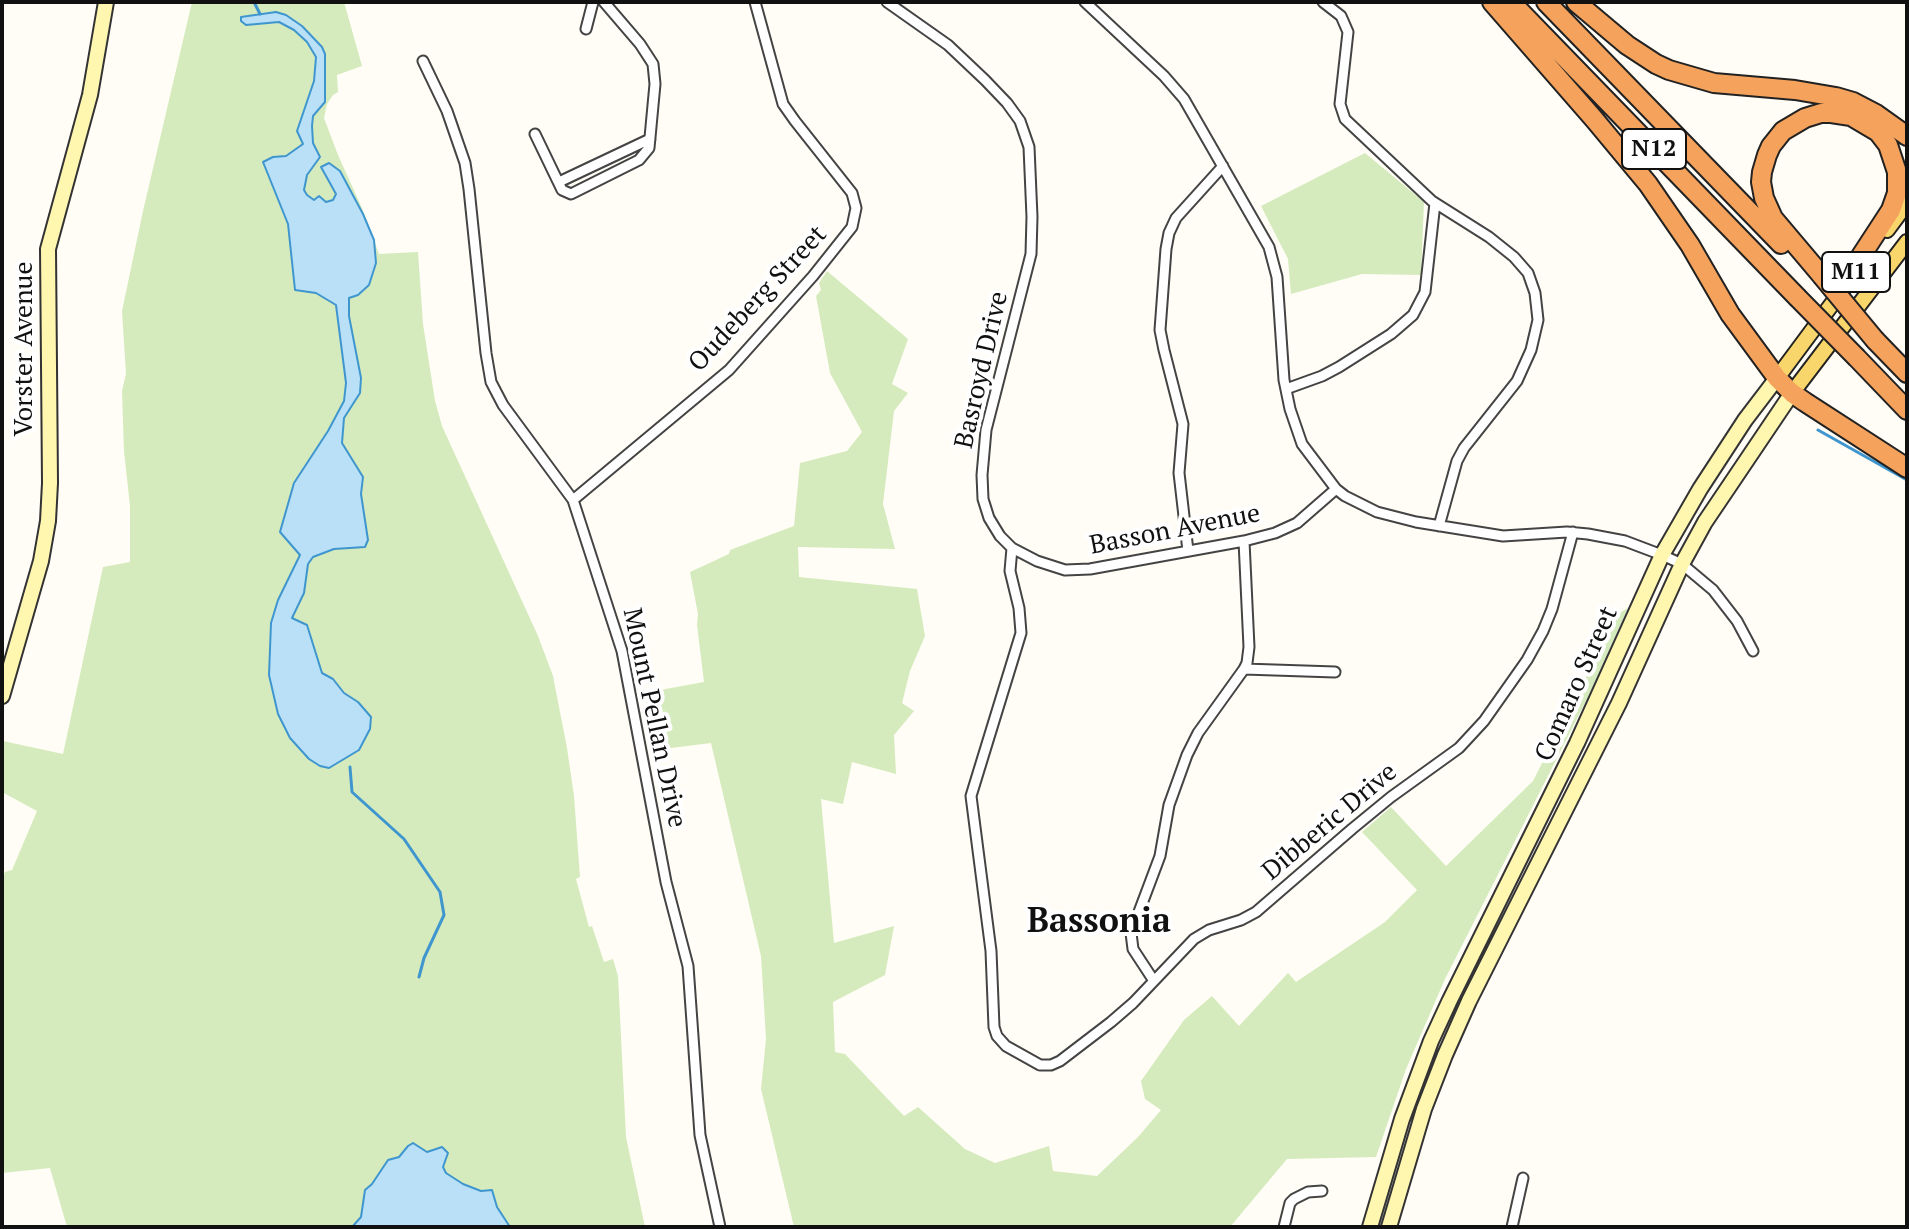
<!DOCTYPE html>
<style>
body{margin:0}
#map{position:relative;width:1909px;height:1229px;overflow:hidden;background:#fffdf5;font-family:"PT Serif",serif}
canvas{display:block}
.frame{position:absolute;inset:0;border:4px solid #111;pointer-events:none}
</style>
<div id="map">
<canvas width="1909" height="1229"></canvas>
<div class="frame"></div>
</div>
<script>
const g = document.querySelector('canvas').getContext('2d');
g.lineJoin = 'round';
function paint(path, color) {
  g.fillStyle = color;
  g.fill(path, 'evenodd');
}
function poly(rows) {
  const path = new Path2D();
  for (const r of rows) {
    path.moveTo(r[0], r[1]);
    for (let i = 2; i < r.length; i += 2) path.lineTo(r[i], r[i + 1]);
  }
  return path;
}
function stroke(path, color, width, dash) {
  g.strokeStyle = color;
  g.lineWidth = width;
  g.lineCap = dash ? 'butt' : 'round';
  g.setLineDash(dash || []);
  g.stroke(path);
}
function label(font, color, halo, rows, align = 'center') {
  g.font = font + ' "PT Serif",serif';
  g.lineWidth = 8;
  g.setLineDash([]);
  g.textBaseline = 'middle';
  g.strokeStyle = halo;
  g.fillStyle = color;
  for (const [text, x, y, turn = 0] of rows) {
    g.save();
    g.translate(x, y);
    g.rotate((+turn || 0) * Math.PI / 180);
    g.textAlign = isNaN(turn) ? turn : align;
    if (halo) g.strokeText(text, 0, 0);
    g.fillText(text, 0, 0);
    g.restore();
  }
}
paint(poly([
 [192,2,344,2,362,66,337,75,338,92,333,95,327,104,324,118,338,155,362,208,379,254,418,252,423,324,435,401,442,426,538,636,553,676,567,748,574,796,580,877,576,879,589,927,592,926,604,962,613,959,618,976,626,1137,645,1227,67,1227,50,1168,2,1173,2,881,5,872,12,870,37,811,2,792,2,743,3,741,63,754,103,567,130,562,130,506,124,451,122,391,126,374,122,311,143,211],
 [1365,153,1424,202,1421,275,1362,274,1291,294,1288,259,1261,206],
 [827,271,908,339,892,384,908,393,894,411,883,504,895,549,798,547,799,577,917,589,925,636,910,671,902,703,914,711,894,735,896,774,852,762,843,804,821,799,834,943,894,926,885,975,833,1002,835,1052,845,1054,904,1116,918,1107,965,1149,995,1163,1049,1146,1053,1171,1097,1176,1138,1137,1161,1110,1145,1099,1141,1081,1184,1020,1212,996,1239,1026,1288,973,1296,982,1385,922,1417,890,1362,832,1391,807,1446,866,1533,781,1593,663,1598,625,1628,608,1589,695,1445,979,1406,1069,1376,1157,1287,1159,1230,1227,794,1227,761,1089,766,1039,761,956,711,743,655,750,644,693,704,682,697,625,698,614,690,572,729,554,730,550,794,526,800,463,847,451,862,432,830,373,816,296,821,290,819,283]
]), '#d5ebbd');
const water = poly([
 [276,12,286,15,302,26,322,47,325,54,325,102,313,116,312,126,313,143,320,157,307,175,304,190,307,195,314,200,319,196,326,202,333,200,336,194,321,167,329,163,340,171,363,214,374,240,376,263,369,285,358,295,349,298,349,316,361,378,360,393,344,418,342,443,363,477,361,494,368,540,365,547,334,549,313,557,308,564,304,593,292,618,307,625,322,673,333,679,344,693,358,702,371,717,370,729,359,750,329,768,320,766,309,759,290,738,278,714,269,675,271,623,278,600,300,555,280,532,294,483,328,431,344,401,346,383,336,305,316,293,295,290,288,224,263,162,273,157,286,156,303,144,297,131,314,81,316,57,307,42,294,30,279,22,246,25,241,21,241,17,276,12],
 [413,1143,427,1152,442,1147,448,1153,443,1167,446,1173,463,1184,481,1191,492,1190,497,1207,510,1227,352,1227,361,1217,365,1190,372,1184,388,1160,399,1157,408,1146,413,1143]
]);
paint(water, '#b9e0f7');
stroke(water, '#3f96cf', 2);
stroke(poly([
 [254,2,260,14],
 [1818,430,1907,480],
 [350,767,352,792,404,839,440,892,444,915,424,958,419,977]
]), '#3f96cf', 3);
const street = poly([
 [887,2,948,45,985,80,1007,103,1020,121,1029,147,1032,217,1031,254,986,430,982,475,983,499,989,518,1000,536,1012,548,1010,571,1019,608,1021,633,971,796,991,951,994,1027,997,1036,1006,1046,1040,1065,1051,1065,1060,1061,1111,1022,1133,1003,1194,939,1209,930,1241,920,1256,912,1352,829,1391,797,1459,748,1484,721,1527,660,1543,631,1552,609,1573,532],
 [1085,2,1164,76,1184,99,1269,247,1277,277,1284,380,1290,409,1302,444,1336,489,1345,496,1377,512,1416,522,1503,536,1567,532,1588,534,1625,541,1662,555,1682,564,1713,590,1737,621,1753,651],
 [1323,2,1341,16,1348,32,1340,104,1345,119,1432,201,1489,237,1514,257,1528,273,1535,293,1538,320,1531,350,1517,381,1464,448,1457,461,1439,526],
 [586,29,593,2],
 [423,61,447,111,465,163,469,189,486,353,491,382,503,405,573,500,622,651,666,882,688,966,700,1135,720,1227],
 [535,134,562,190,571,194,639,160,649,148,655,84,653,64,640,44,604,2],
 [559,182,650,139],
 [1286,389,1322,376,1339,367,1391,334,1413,315,1425,292,1435,203],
 [573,500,729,370,813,276,852,227,856,208,852,193,795,121,783,104,755,2],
 [1012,548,1037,561,1065,570,1090,569,1244,541,1275,533,1297,523,1336,489],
 [1188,551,1179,473,1183,424,1164,350,1160,330,1166,249,1169,233,1176,218,1223,166],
 [1244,669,1335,672],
 [1154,981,1133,949,1131,933,1160,856,1169,805,1187,755,1198,733,1244,669,1247,663,1249,647,1244,541],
 [1284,1227,1290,1203,1294,1199,1308,1192,1322,1191],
 [1512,1227,1523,1178]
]);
const secondary = poly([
 [2,696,41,561,48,521,50,483,48,249,90,95,106,2],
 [1370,1227,1402,1119,1431,1041,1449,1002,1577,743,1662,555,1700,489,1745,420,1777,378],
 [1389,1227,1424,1109,1445,1055,1469,1001,1619,703,1682,564,1705,522,1792,393]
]);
const primary = poly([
 [1887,230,1907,203],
 [1777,378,1858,269],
 [1792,393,1907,242]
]);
const highway = poly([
 [1492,2,1594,119,1648,184,1690,245,1730,314,1777,378,1792,393,1805,402,1907,468],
 [1511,2,1797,297],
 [1546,2,1781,244],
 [1576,2,1627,45,1656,64,1669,70,1714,83,1795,90,1836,97,1853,102,1876,114,1907,136],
 [1822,276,1773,218,1764,198,1761,182,1762,172,1767,155,1771,146,1783,131,1805,118,1821,113,1831,113,1851,116,1878,132,1888,145,1897,172,1897,193,1891,210,1861,256,1853,276],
 [1875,340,1907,373],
 [1857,358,1907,410]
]);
stroke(street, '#444', 13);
stroke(secondary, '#333', 18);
stroke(primary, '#222', 18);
stroke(highway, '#222', 22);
stroke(street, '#fff', 9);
stroke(secondary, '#fff6b0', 14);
stroke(primary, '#f9d66b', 14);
stroke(highway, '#f5a25d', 18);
const highwayBridge = poly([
 [1822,276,1875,340],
 [1797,297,1857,358]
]);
stroke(highwayBridge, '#222', 22, []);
stroke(highwayBridge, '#f5a25d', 18);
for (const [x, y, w] of [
 [1654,149,64],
 [1856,272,68]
]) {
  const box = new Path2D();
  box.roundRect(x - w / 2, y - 20, w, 40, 6);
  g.fillStyle = '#fff';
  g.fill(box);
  stroke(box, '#111', 2);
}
label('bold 24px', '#111', null, [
 ["N12",1654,149],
 ["M11",1856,272]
]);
label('26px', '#111', '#fff', [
 ["Oudeberg Street",758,299,-47],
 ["Vorster Avenue",25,349,-90],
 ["Basroyd Drive",982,370,-77],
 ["Basson Avenue",1175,530,-11],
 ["Comaro Street",1577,684,-66],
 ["Mount Pellan Drive",654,718,78],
 ["Dibberic Drive",1330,822,-40]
]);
label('bold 34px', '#111', '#fff', [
 ["Bassonia",1099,922]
]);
</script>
